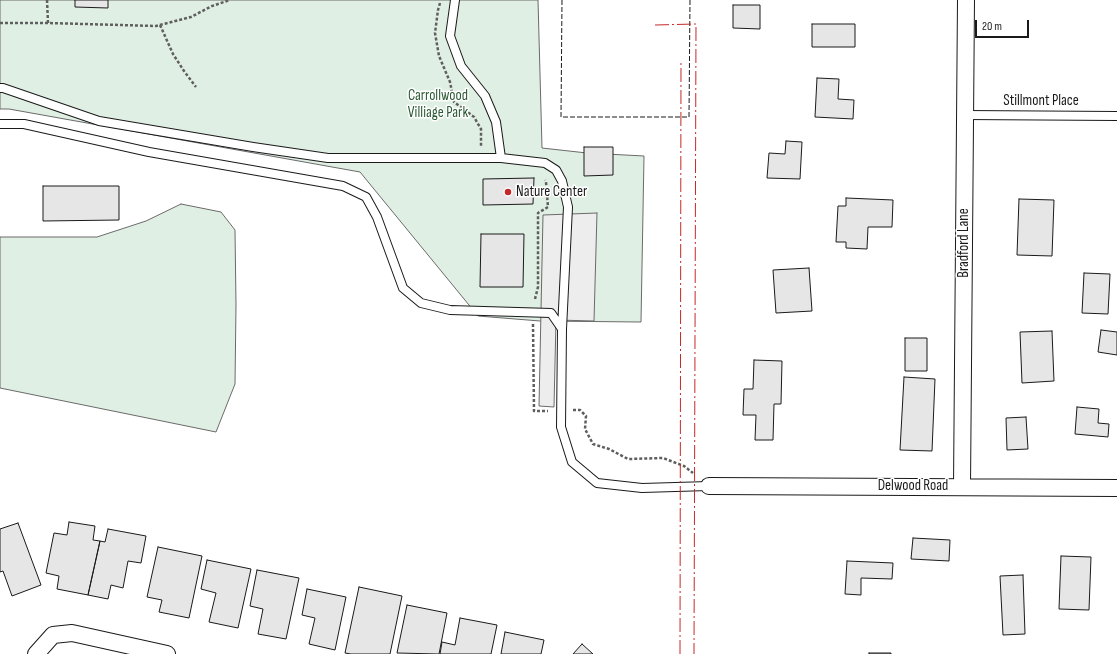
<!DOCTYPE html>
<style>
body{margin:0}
#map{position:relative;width:1117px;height:654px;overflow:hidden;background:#fff;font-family:"Sofia Sans Condensed",sans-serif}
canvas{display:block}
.scale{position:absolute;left:975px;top:20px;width:54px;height:18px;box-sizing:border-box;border:2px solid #1a1a1a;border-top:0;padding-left:5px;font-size:12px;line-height:14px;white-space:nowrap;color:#1a1a1a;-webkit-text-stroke:3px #fff;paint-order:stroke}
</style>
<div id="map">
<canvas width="1117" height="654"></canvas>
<div class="scale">20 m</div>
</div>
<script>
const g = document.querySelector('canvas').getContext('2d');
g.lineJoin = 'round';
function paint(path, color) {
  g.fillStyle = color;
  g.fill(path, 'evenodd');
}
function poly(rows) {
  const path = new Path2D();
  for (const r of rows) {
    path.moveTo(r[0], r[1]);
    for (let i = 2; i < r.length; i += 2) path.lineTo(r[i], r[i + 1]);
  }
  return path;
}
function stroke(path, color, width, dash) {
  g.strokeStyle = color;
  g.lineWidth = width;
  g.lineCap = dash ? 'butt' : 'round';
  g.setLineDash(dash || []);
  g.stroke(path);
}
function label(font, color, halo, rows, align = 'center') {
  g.font = font + ' "Sofia Sans Condensed",sans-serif';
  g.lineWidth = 3;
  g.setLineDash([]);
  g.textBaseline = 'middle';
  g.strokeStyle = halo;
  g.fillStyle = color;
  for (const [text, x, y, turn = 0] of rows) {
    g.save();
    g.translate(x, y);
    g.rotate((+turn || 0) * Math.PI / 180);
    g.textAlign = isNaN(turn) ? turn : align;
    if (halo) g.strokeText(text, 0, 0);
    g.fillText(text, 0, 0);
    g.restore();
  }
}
const green = poly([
 [0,0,538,0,542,148,587,153,644,156,641,322,540,321,478,316,360,172,9,109,0,109,0,0],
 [181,204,221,212,235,230,236,305,235,384,216,432,0,388,0,237,97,237,146,221,181,204]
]);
paint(green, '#e0efe3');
stroke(green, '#6a6a6a', 1);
const parking = poly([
 [597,213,594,321,556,320,554,407,539,406,543,215,597,213]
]);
paint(parking, '#ededed');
stroke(parking, '#6a6a6a', 1);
const building = poly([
 [75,0,108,0,108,8,75,7,75,0],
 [733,5,760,5,760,29,733,28,733,5],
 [812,24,855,24,855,47,812,47,812,24],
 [817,78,839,79,838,99,854,100,853,119,815,117,817,78],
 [786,141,802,142,800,179,767,178,769,153,785,154,786,141],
 [584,147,613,147,613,175,584,176,584,147],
 [534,178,533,204,483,205,483,179,534,178],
 [43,186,119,186,119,220,43,221,43,186],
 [846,198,893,200,892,227,868,227,867,249,846,248,846,242,836,242,838,206,846,206,846,198],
 [1019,199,1054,200,1052,256,1017,255,1019,199],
 [481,234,524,234,523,287,480,287,481,234],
 [809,268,812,311,776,313,773,270,809,268],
 [1084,273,1110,274,1108,314,1082,313,1084,273],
 [1101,330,1117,332,1117,355,1098,352,1101,330],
 [1052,331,1054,381,1022,383,1020,332,1052,331],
 [905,338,927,338,927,371,905,371,905,338],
 [754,360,782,361,781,404,774,404,773,440,755,440,756,415,743,415,744,389,753,389,754,360],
 [904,377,935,379,932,451,900,450,904,377],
 [1077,407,1099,409,1098,423,1109,424,1108,437,1075,434,1077,407],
 [1026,417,1028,449,1007,450,1006,418,1026,417],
 [69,522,95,526,93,540,100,541,88,595,57,589,59,576,46,573,54,533,67,535,69,522],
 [18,523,41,585,12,596,3,571,0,572,0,529,18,523],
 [108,529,146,536,141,563,128,561,123,588,111,585,108,599,88,595,100,541,105,542,108,529],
 [913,538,950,540,949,561,911,559,913,538],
 [158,547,202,556,189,618,159,612,162,600,147,597,158,547],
 [1061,556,1091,557,1089,610,1059,609,1061,556],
 [207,560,251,569,238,628,209,622,216,593,201,589,207,560],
 [847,561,893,563,892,579,861,578,861,595,845,594,847,561],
 [257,570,299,578,286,639,258,634,263,609,250,606,257,570],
 [1023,575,1025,634,1003,635,1000,576,1023,575],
 [359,587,402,596,390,654,351,654,345,653,359,587],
 [307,589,346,597,335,650,309,644,315,618,302,615,307,589],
 [407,605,447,613,439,654,397,653,407,605],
 [460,618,497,625,491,654,440,654,442,642,455,645,460,618],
 [505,632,544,640,541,654,501,654,505,632],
 [582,644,593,654,573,654,582,644],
 [869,653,891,653,891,654,869,654,869,653]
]);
paint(building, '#e6e6e6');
stroke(building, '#1a1a1a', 1);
const service = poly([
 [0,88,3,88,99,121,253,147,328,158,501,158,496,122,485,96,461,66,450,36,455,0],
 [965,115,1117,116],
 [0,124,24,124,149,152,343,186,366,197,377,217,403,288,421,303,450,310,551,313,562,329,561,427,572,462,597,483,642,488,709,486],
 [501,158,545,163,556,170,562,181,568,207,562,329]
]);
const minor = poly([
 [709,486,1117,488],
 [962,486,966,0],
 [36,654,53,635,72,633,167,654]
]);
stroke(service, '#1a1a1a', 10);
stroke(minor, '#1a1a1a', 18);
stroke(poly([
 [47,0,48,23],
 [440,3,438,10,435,33,439,56,450,82,454,102,474,117,481,129,481,146],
 [0,23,48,23,156,26,191,17,212,6,230,0],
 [160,25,173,54,184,71,196,87],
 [535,299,538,287,538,213,548,207,546,182,545,180],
 [533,324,534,411,548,411],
 [573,410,580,410,586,416,585,429,593,444,609,449,628,459,663,458,684,466,693,473]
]), '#5f5f5f', 2.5, [3, 2]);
stroke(service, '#fff', 8);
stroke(minor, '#fff', 16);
stroke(poly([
 [562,0,561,117,689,117,690,0]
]), '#1a1a1a', 1, [5, 2]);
stroke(poly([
 [655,25,696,24,694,654],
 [680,654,681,61]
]), '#c62828', 1, [14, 3, 2, 3]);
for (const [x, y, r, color] of [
 [508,192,4,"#c62828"]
]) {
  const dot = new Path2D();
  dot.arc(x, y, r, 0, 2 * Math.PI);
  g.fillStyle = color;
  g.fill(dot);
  stroke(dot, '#fff', 1.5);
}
label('15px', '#2b5a34', '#fff', [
 ["Carrollwood",438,96],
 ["Villiage Park",438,113]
]);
label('15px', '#1a1a1a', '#fff', [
 ["Stillmont Place",1041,101],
 ["Bradford Lane",964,243,-90],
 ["Delwood Road",913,486]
]);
label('15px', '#1a1a1a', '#fff', [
 ["Nature Center",516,192]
], 'left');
</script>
